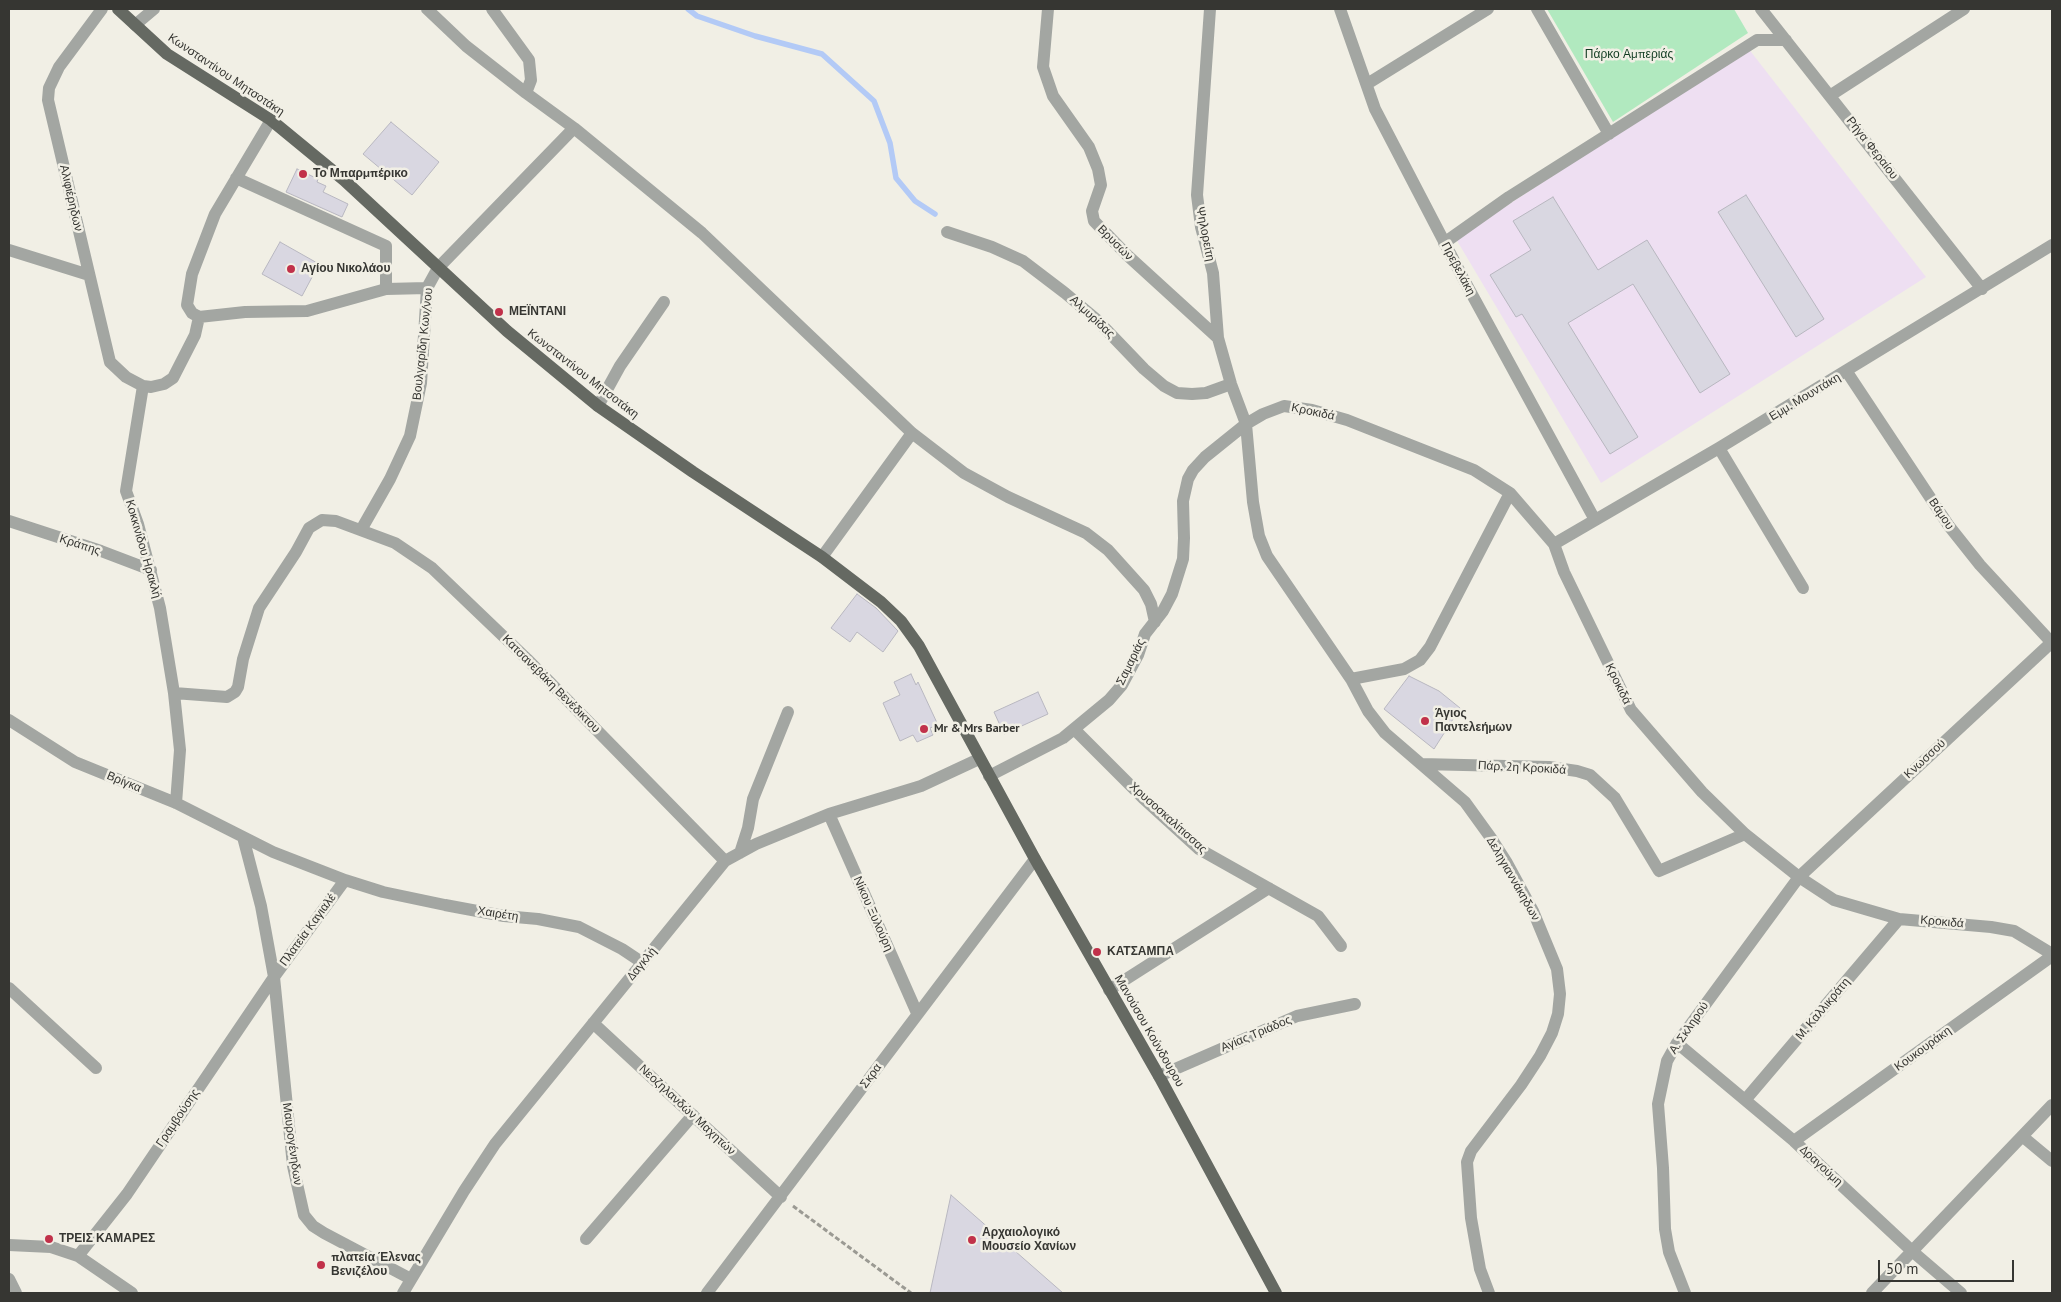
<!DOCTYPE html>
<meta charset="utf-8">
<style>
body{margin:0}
#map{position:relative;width:2061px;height:1302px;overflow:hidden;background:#f1efe5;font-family:"PT Sans",sans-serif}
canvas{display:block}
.frame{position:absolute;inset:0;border:10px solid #363632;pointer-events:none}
.scale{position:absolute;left:1878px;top:1260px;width:136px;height:22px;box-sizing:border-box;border:2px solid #363632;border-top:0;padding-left:6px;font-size:15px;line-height:18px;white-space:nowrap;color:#363632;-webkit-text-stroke:4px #f1efe5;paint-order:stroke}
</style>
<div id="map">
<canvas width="2061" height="1302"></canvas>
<div class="frame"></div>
<div class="scale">50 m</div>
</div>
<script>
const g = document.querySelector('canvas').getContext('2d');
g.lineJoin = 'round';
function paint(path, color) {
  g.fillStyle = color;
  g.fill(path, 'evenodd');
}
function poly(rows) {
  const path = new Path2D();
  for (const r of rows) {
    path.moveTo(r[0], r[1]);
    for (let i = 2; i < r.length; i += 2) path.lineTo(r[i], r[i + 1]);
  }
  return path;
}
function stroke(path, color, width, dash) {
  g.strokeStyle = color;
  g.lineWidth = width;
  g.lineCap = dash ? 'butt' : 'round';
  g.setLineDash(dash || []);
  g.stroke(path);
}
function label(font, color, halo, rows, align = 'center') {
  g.font = font + ' "PT Sans",sans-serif';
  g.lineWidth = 5;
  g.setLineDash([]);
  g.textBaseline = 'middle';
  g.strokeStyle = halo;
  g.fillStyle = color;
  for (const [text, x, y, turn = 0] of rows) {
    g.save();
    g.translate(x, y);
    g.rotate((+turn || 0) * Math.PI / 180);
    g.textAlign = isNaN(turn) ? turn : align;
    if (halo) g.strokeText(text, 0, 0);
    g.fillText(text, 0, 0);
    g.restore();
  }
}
paint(poly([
 [1748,48,1926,277,1601,483,1456,239]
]), '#eedff2');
paint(poly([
 [1547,9,1734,9,1748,33,1613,122]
]), '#b1e9bf');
stroke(poly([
 [688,9,697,16,755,36,822,54,874,101,890,143,896,178,915,201,935,214]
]), '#b3caf6', 5.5);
const building = poly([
 [391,122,439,162,412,195,363,154,391,122],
 [297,169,318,179,317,182,326,186,323,192,348,204,342,217,286,192,297,169],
 [1746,195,1824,319,1796,337,1718,212,1746,195],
 [1553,197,1598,270,1647,240,1730,374,1700,393,1633,284,1568,323,1638,437,1610,454,1522,314,1516,317,1490,275,1531,250,1513,221,1553,197],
 [280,242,319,264,302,296,262,274,280,242],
 [857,594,876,608,898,631,883,652,857,632,850,642,831,628,857,594],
 [911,674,916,685,918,682,938,725,930,728,933,735,917,742,913,735,900,741,883,703,900,695,894,682,911,674],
 [1409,676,1439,691,1460,708,1434,749,1384,709,1409,676],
 [1038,692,1048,714,1004,734,994,712,1038,692],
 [951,1195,1063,1293,930,1293,951,1195]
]);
paint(building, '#d9d7e1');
stroke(building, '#b8b7c0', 1);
stroke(poly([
 [793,1206,911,1293]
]), '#9b9a93', 3, [5, 2.5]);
stroke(poly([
 [102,9,59,67,49,88,48,100,110,362,126,377,143,386],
 [427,9,466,46,526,93,574,128,702,233,912,433,964,473,1008,497,1086,533,1108,550,1144,590,1151,604,1155,622],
 [492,9,529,60,531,80,526,93],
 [1048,9,1043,67,1053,96,1089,147,1098,169,1101,185,1092,211,1094,221,1127,255,1218,338],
 [1210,9,1197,195,1201,227,1213,273,1218,338,1231,384,1246,424,1253,502,1259,536,1267,556,1351,679,1368,711,1385,733,1465,802,1491,838,1507,863,1533,911,1557,969,1560,994,1558,1014,1552,1033,1540,1056,1521,1085,1471,1151,1467,1162,1471,1218,1480,1269,1489,1293],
 [1340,9,1375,109,1463,278,1595,520],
 [1537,9,1609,134],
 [1761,9,1982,289],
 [135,25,154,9],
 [1367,84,1488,9],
 [1831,95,1964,9],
 [236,178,386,246,386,289],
 [947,232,992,247,1023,261,1065,293,1096,319,1144,369,1164,386,1177,393,1192,394,1206,393,1231,384],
 [1444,243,1509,197,1757,40,1786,40],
 [9,250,89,275],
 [199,317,192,313,187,305,192,274,215,214,271,120],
 [1847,372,1949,526,1980,565,2052,643],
 [598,406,620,366,664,302],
 [1719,448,1803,588],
 [9,521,101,551,151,570],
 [361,530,390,479,410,436,421,383,427,288,438,268,574,128],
 [1554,544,1719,448,2052,245],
 [822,557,912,433],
 [1351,679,1404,669,1420,660,1430,647,1510,493],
 [174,693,227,697,235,692,238,687,243,659,259,608,296,552,309,528,322,520,336,521,395,543,432,568,527,659,725,861],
 [9,720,75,762,176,803,273,852,345,880,383,892,445,905,504,916,538,919,579,927,622,949,643,963],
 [1075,730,1143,798,1199,849,1318,916,1341,946],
 [1421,764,1549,767,1577,771,1590,775,1615,798,1659,871,1745,834],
 [989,776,1063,738,1109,700,1122,685,1138,655,1145,634,1163,611,1172,594,1183,559,1184,538,1183,501,1188,479,1193,470,1205,457,1246,424,1263,414,1284,406,1312,410,1347,420,1474,470,1510,493,1554,544,1564,572,1631,710,1702,792,1745,834,1799,877,1834,900,1899,919,1991,927,2014,931,2052,954],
 [176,803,180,750,174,693,160,608,138,524,126,491,143,386,151,387,164,384,173,378,195,335,199,317,245,312,307,311,386,289,427,288],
 [829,814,917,1013],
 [243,837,261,906,274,977,293,1166,304,1215,313,1226,324,1233,411,1279],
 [740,853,748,828,753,799,788,712],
 [9,988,96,1068],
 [1109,990,1269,888],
 [593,1023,781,1197],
 [1677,1043,1794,1141,1912,1251,1961,1293],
 [1159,1076,1297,1016,1355,1004],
 [1746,1099,1899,919],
 [2022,1136,2052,1161],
 [1794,1141,2052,956],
 [586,1239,693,1115],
 [9,1245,51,1247,78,1256,132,1293],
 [78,1256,127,1194,274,977,345,880],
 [9,1279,16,1293],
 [403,1293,464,1191,495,1144,725,861,756,844,829,814,921,786,979,759],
 [707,1293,1035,859],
 [1685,1293,1669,1252,1665,1229,1663,1168,1658,1104,1667,1061,1677,1043,1799,877,2052,642],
 [1872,1293,2052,1105]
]), '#a3a6a2', 12);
stroke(poly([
 [118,9,167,54,271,120,344,180,507,331,598,406,693,472,822,557,881,602,901,621,919,646,1035,859,1159,1076,1276,1293]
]), '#656962', 12);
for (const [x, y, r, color] of [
 [303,174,5,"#c1314a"],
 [291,269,5,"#c1314a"],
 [499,312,5,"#c1314a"],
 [1425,721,5,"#c1314a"],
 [924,729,5,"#c1314a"],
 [1097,952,5,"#c1314a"],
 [49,1239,5,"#c1314a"],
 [972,1240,5,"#c1314a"],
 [321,1265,5,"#c1314a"]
]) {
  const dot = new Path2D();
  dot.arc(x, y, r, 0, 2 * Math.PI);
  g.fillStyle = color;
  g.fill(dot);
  stroke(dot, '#f1efe5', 2);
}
label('12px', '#103b20', '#f1efe5', [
 ["Πάρκο Αμπεριάς",1629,55]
]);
label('12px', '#363632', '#f1efe5', [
 ["Κωνσταντίνου Μητσοτάκη",226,75,34],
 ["Ρήγα Φεραίου",1872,148,52],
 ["Αλιφιέρηδων",71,198,77],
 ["Ψηλορείτη",1205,234,79],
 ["Βρυσών",1115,243,45],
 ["Πρεβελάκη",1458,269,62],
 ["Αλμυρίδας",1092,317,43],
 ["Βουλγαρίδη Κων/νου",423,344,-84],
 ["Κωνσταντίνου Μητσοτάκη",583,374,38],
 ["Εμμ. Μουντάκη",1805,397,-31],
 ["Κροκιδά",1313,412,12],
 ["Βάμου",1941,514,56],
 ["Κράπης",80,545,18],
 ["Κοκκινίδου Ηρακλή",143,549,74],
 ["Σαμαριάς",1131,662,-64],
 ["Κατσανεβάκη Βενέδικτου",551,684,45],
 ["Κροκιδά",1618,684,64],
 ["Κνωσσού",1925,759,-43],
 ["Πάρ. 2η Κροκιδά",1522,768,3],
 ["Βρίγκα",124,782,22],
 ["Χρυσοσκαλίτισσας",1168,818,42],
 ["Δεληγιαννάκηδων",1513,879,60],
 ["Χαιρέτη",498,914,9],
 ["Νίκου Ξυλούρη",873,914,66],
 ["Κροκιδά",1942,922,5],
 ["Πλατεία Καγιαλέ",308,930,-54],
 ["Δαγκλή",642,964,-50],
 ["Μ. Καλλικράτη",1823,1009,-50],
 ["Α. Σκληρού",1689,1028,-56],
 ["Μανούσου Κούνδουρου",1149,1031,60],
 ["Αγίας Τριάδος",1256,1034,-23],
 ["Κουκουράκη",1923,1049,-36],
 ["Σκρα",871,1076,-54],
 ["Νεοζηλανδών Μαχητών",687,1110,43],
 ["Γραμβούσης",178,1118,-56],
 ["Μαυρογένηδων",292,1144,82],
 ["Δραγούμη",1821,1166,43]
]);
label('bold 12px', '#363632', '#f1efe5', [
 ["Το Μπαρμπέρικο",313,174],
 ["Αγίου Νικολάου",301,269],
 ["ΜΕΪΝΤΑΝΙ",509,312],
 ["Άγιος",1435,714],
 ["Παντελεήμων",1435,728],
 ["Mr & Mrs Barber",934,729],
 ["ΚΑΤΣΑΜΠΑ",1107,952],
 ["Αρχαιολογικό",982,1233],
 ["Μουσείο Χανίων",982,1247],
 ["ΤΡΕΙΣ ΚΑΜΑΡΕΣ",59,1239],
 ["πλατεία Έλενας",331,1258],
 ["Βενιζέλου",331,1272]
], 'left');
</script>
